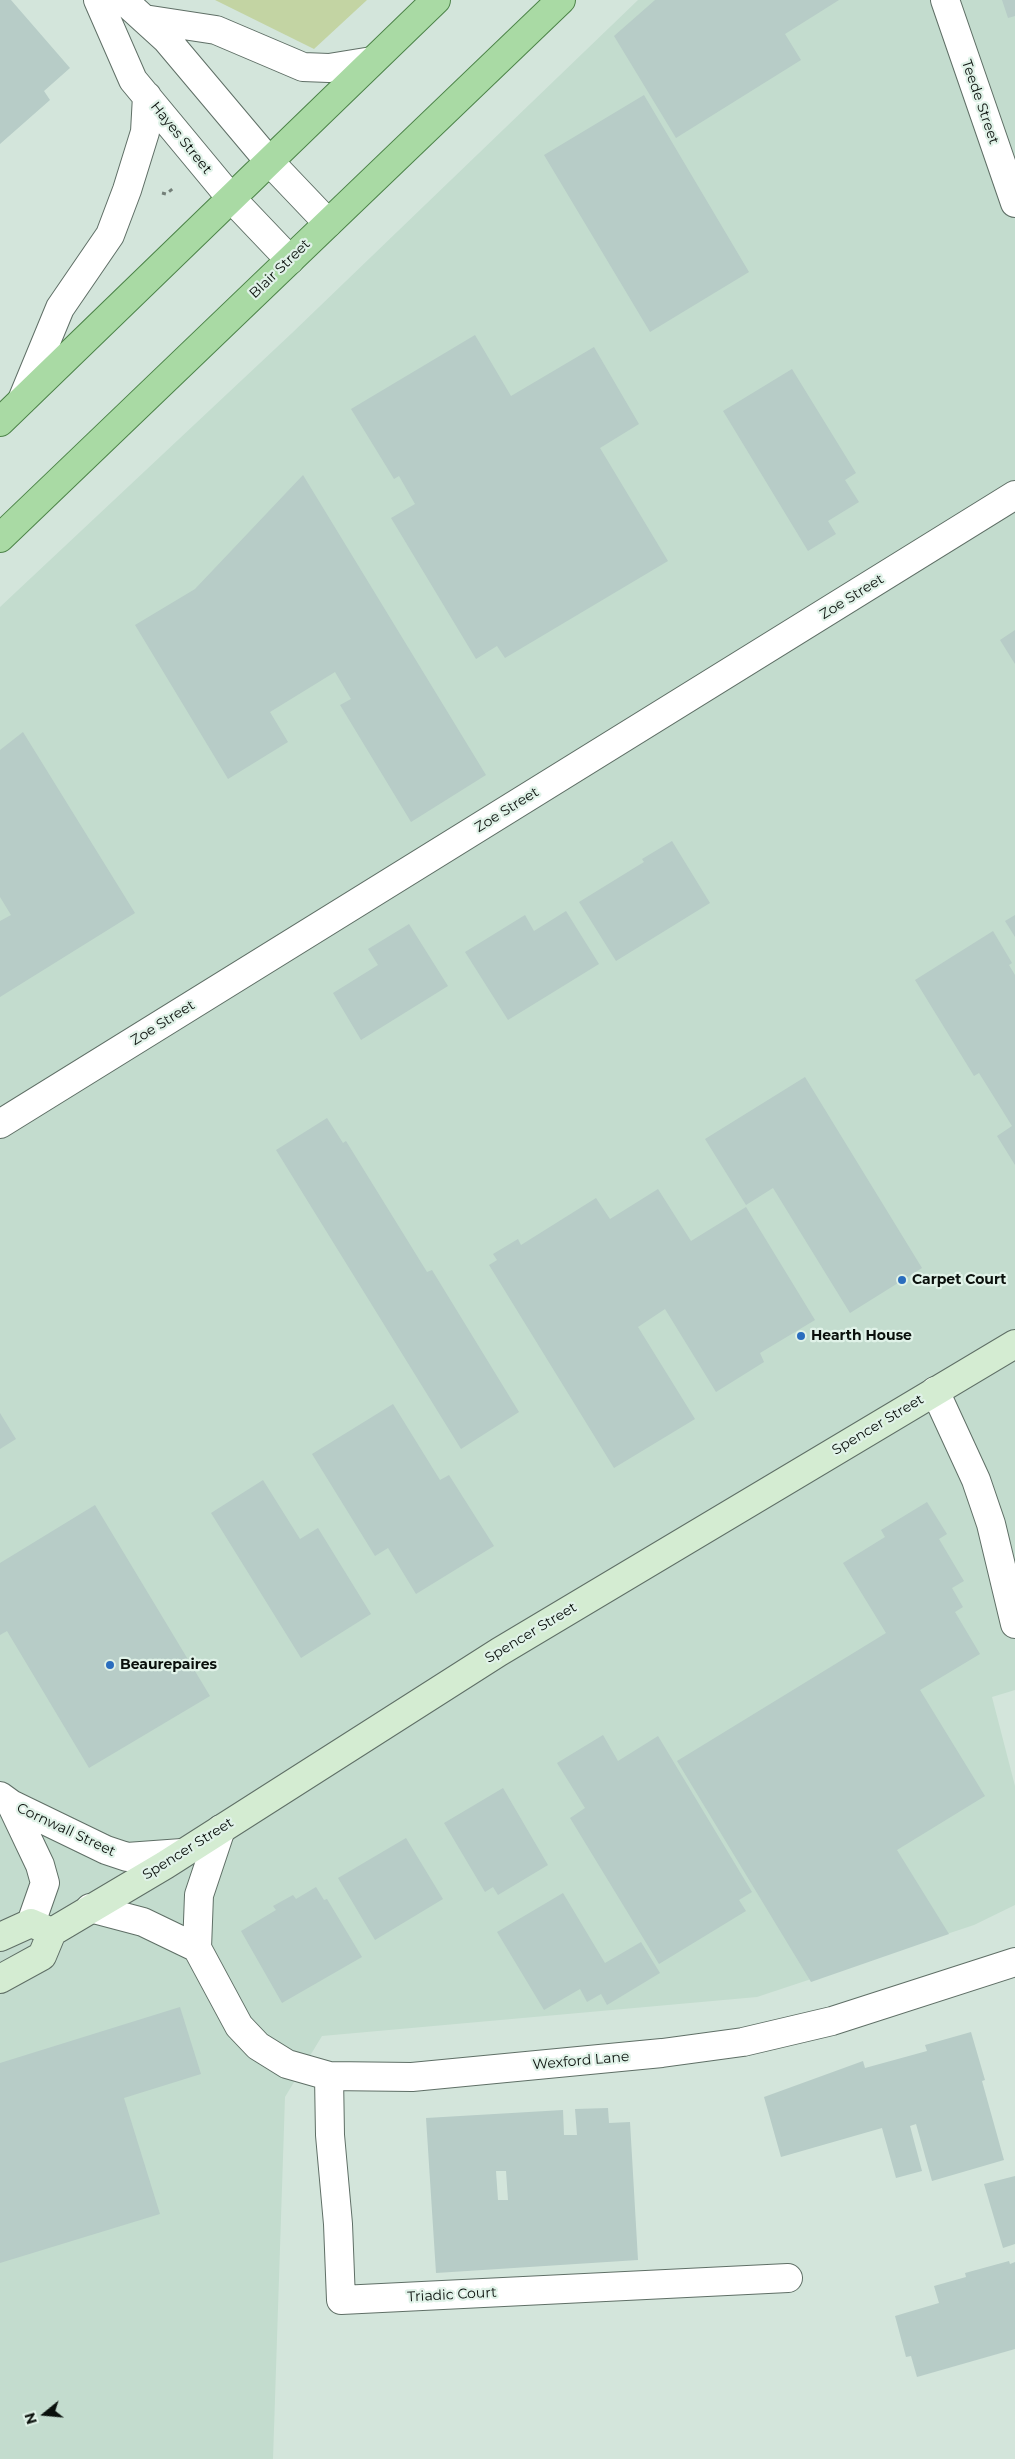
<!DOCTYPE html>
<style>
body{margin:0}
#map{position:relative;width:1015px;height:2459px;overflow:hidden;background:#d3e5db;font-family:Montserrat,sans-serif}
canvas{display:block}
.north{position:absolute;left:20px;top:2389px;width:50px;height:50px;-webkit-text-stroke:4px #e0f2e8;paint-order:stroke;rotate:253deg;font-size:14px;font-weight:700;line-height:20px;text-align:center;color:#0a100c}
.north::after{content:'';display:block;margin:auto;width:18px;height:22px;background:#0a100c;clip-path:polygon(50% 0,100% 100%,50% 72%,0 100%)}
</style>
<div id="map">
<canvas width="1015" height="2459"></canvas>
<div class="north">N</div>
</div>
<script>
const g = document.querySelector('canvas').getContext('2d');
g.lineJoin = 'round';
function paint(path, color) {
  g.fillStyle = color;
  g.fill(path, 'evenodd');
}
function poly(rows) {
  const path = new Path2D();
  for (const r of rows) {
    path.moveTo(r[0], r[1]);
    for (let i = 2; i < r.length; i += 2) path.lineTo(r[i], r[i + 1]);
  }
  return path;
}
function stroke(path, color, width, dash) {
  g.strokeStyle = color;
  g.lineWidth = width;
  g.lineCap = dash ? 'butt' : 'round';
  g.setLineDash(dash || []);
  g.stroke(path);
}
function label(font, color, halo, rows, align = 'center') {
  g.font = font + ' Montserrat,sans-serif';
  g.lineWidth = 4.5;
  g.setLineDash([]);
  g.textBaseline = 'middle';
  g.strokeStyle = halo;
  g.fillStyle = color;
  for (const [text, x, y, turn = 0] of rows) {
    g.save();
    g.translate(x, y);
    g.rotate((+turn || 0) * Math.PI / 180);
    g.textAlign = isNaN(turn) ? turn : align;
    if (halo) g.strokeText(text, 0, 0);
    g.fillText(text, 0, 0);
    g.restore();
  }
}
paint(poly([
 [638,0,1015,0,1015,1690,992,1697,1015,1786,1015,1905,974,1925,757,1997,322,2036,285,2097,273,2459,0,2459,0,607,292,333]
]), '#c3dcce');
paint(poly([
 [215,0,367,0,314,49]
]), '#c3d4a3');
paint(poly([
 [0,0,11,0,70,68,44,91,50,100,0,144],
 [655,0,839,0,785,34,801,60,676,138,614,36],
 [1002,0,1015,0,1015,16,1008,18],
 [644,95,749,272,650,332,544,155],
 [475,335,511,396,594,347,639,424,600,448,668,561,505,658,497,646,476,659,391,518,415,504,399,476,394,479,351,409],
 [792,369,856,473,845,480,859,502,828,521,836,534,808,551,723,411],
 [303,475,486,775,411,822,340,705,351,699,335,672,270,712,288,742,228,779,135,625,195,589],
 [1015,630,1015,664,1000,640],
 [23,732,135,913,0,997,0,921,11,915,0,897,0,750],
 [672,841,710,903,616,961,579,902,644,862,642,859],
 [566,911,599,964,508,1020,465,952,525,915,534,931],
 [1015,915,1015,937,1005,921],
 [409,924,448,986,361,1040,333,993,378,965,368,949],
 [993,931,1012,963,1009,965,1015,975,1015,1165,997,1136,1012,1126,979,1073,974,1076,915,980],
 [805,1077,922,1268,850,1313,773,1188,746,1205,705,1139],
 [327,1118,343,1143,346,1141,427,1272,432,1270,519,1412,461,1449,276,1150],
 [658,1189,691,1241,746,1207,815,1320,760,1353,764,1362,716,1392,665,1309,638,1327,695,1419,614,1468,489,1265,497,1260,493,1254,518,1239,521,1245,596,1198,610,1219],
 [393,1404,440,1480,449,1475,494,1546,416,1594,388,1548,375,1556,312,1454],
 [0,1413,16,1439,0,1449],
 [263,1480,300,1539,318,1528,371,1614,301,1658,211,1513],
 [927,1502,947,1534,939,1539,964,1581,952,1588,963,1607,955,1612,980,1654,920,1690,985,1796,897,1850,949,1934,811,1982,677,1761,886,1633,843,1563,885,1537,881,1530],
 [95,1505,210,1696,89,1768,7,1631,0,1635,0,1563],
 [603,1735,618,1761,658,1736,752,1892,739,1900,746,1911,659,1964,570,1818,585,1808,557,1763],
 [503,1788,548,1865,498,1895,493,1887,485,1892,444,1823],
 [406,1838,443,1899,375,1940,338,1878],
 [316,1887,324,1900,327,1899,362,1957,282,2003,241,1931,276,1910,273,1906,293,1895,296,1899],
 [563,1893,605,1963,641,1942,660,1973,607,2005,601,1994,587,2002,580,1989,544,2010,497,1932],
 [180,2007,201,2074,124,2098,160,2214,0,2263,0,2063],
 [971,2032,985,2080,982,2081,1004,2160,932,2181,916,2124,910,2126,922,2171,896,2178,882,2128,781,2157,764,2097,863,2061,865,2068,927,2051,925,2045],
 [608,2108,609,2123,630,2122,638,2260,436,2273,426,2118,563,2110,564,2135,577,2135,575,2109],
 [496,2171,506,2171,508,2200,498,2200],
 [1015,2176,1015,2244,1003,2248,984,2184],
 [1009,2261,1010,2264,1015,2262,1015,2349,917,2377,911,2356,906,2357,895,2316,939,2303,934,2286,966,2277,965,2273]
]), '#b7ccc7');
const minor = poly([
 [945,0,1015,203],
 [0,1124,1015,495],
 [935,1391,976,1480,991,1524,1015,1624],
 [0,1796,11,1804,106,1850,127,1857,182,1853],
 [11,1804,40,1865,45,1883,31,1923],
 [221,1829,199,1895,197,1948,239,2026,258,2046,287,2064,329,2076,412,2077,662,2053,743,2042,832,2021,1015,1962],
 [90,1908,143,1922,197,1948],
 [329,2076,330,2135,338,2224,341,2300,788,2278]
]);
const tertiary = poly([
 [98,0,133,80,230,197,290,260],
 [123,0,167,40,268,160,328,223],
 [144,19,216,30,303,67,329,68,372,61],
 [22,400,60,308,110,235,127,190,145,132,147,96]
]);
const secondary = poly([
 [0,1937,31,1923,52,1932],
 [0,1979,42,1956,52,1932,165,1865,499,1652,1015,1344]
]);
const primary = poly([
 [0,422,436,0],
 [0,538,561,0]
]);
stroke(minor, '#5f6f66', 30);
stroke(tertiary, '#5f6f66', 30);
stroke(secondary, '#5f6f66', 30);
stroke(primary, '#4c8348', 30);
stroke(poly([
 [162,193,166,194,175,187]
]), '#737f78', 3, [4, 4]);
stroke(minor, '#fff', 28);
stroke(tertiary, '#fff', 28);
stroke(secondary, '#d4ecd2', 28);
stroke(primary, '#a9daa4', 28);
for (const [x, y, r, color] of [
 [902,1280,5,"#2a6dbe"],
 [801,1336,5,"#2a6dbe"],
 [110,1665,5,"#2a6dbe"]
]) {
  const dot = new Path2D();
  dot.arc(x, y, r, 0, 2 * Math.PI);
  g.fillStyle = color;
  g.fill(dot);
  stroke(dot, '#e0f2e8', 2);
}
label('14px', '#0a100c', '#e0f2e8', [
 ["Teede Street",980,102,71],
 ["Hayes Street",181,138,51],
 ["Blair Street",280,269,-44],
 ["Zoe Street",852,597,-32],
 ["Zoe Street",507,810,-32],
 ["Zoe Street",163,1023,-32],
 ["Spencer Street",878,1425,-31],
 ["Spencer Street",531,1633,-31],
 ["Cornwall Street",66,1830,25],
 ["Spencer Street",188,1849,-32],
 ["Wexford Lane",581,2061,-5],
 ["Triadic Court",452,2295,-3]
]);
label('bold 14px', '#0a100c', '#e0f2e8', [
 ["Carpet Court",912,1280],
 ["Hearth House",811,1336],
 ["Beaurepaires",120,1665]
], 'left');
</script>
